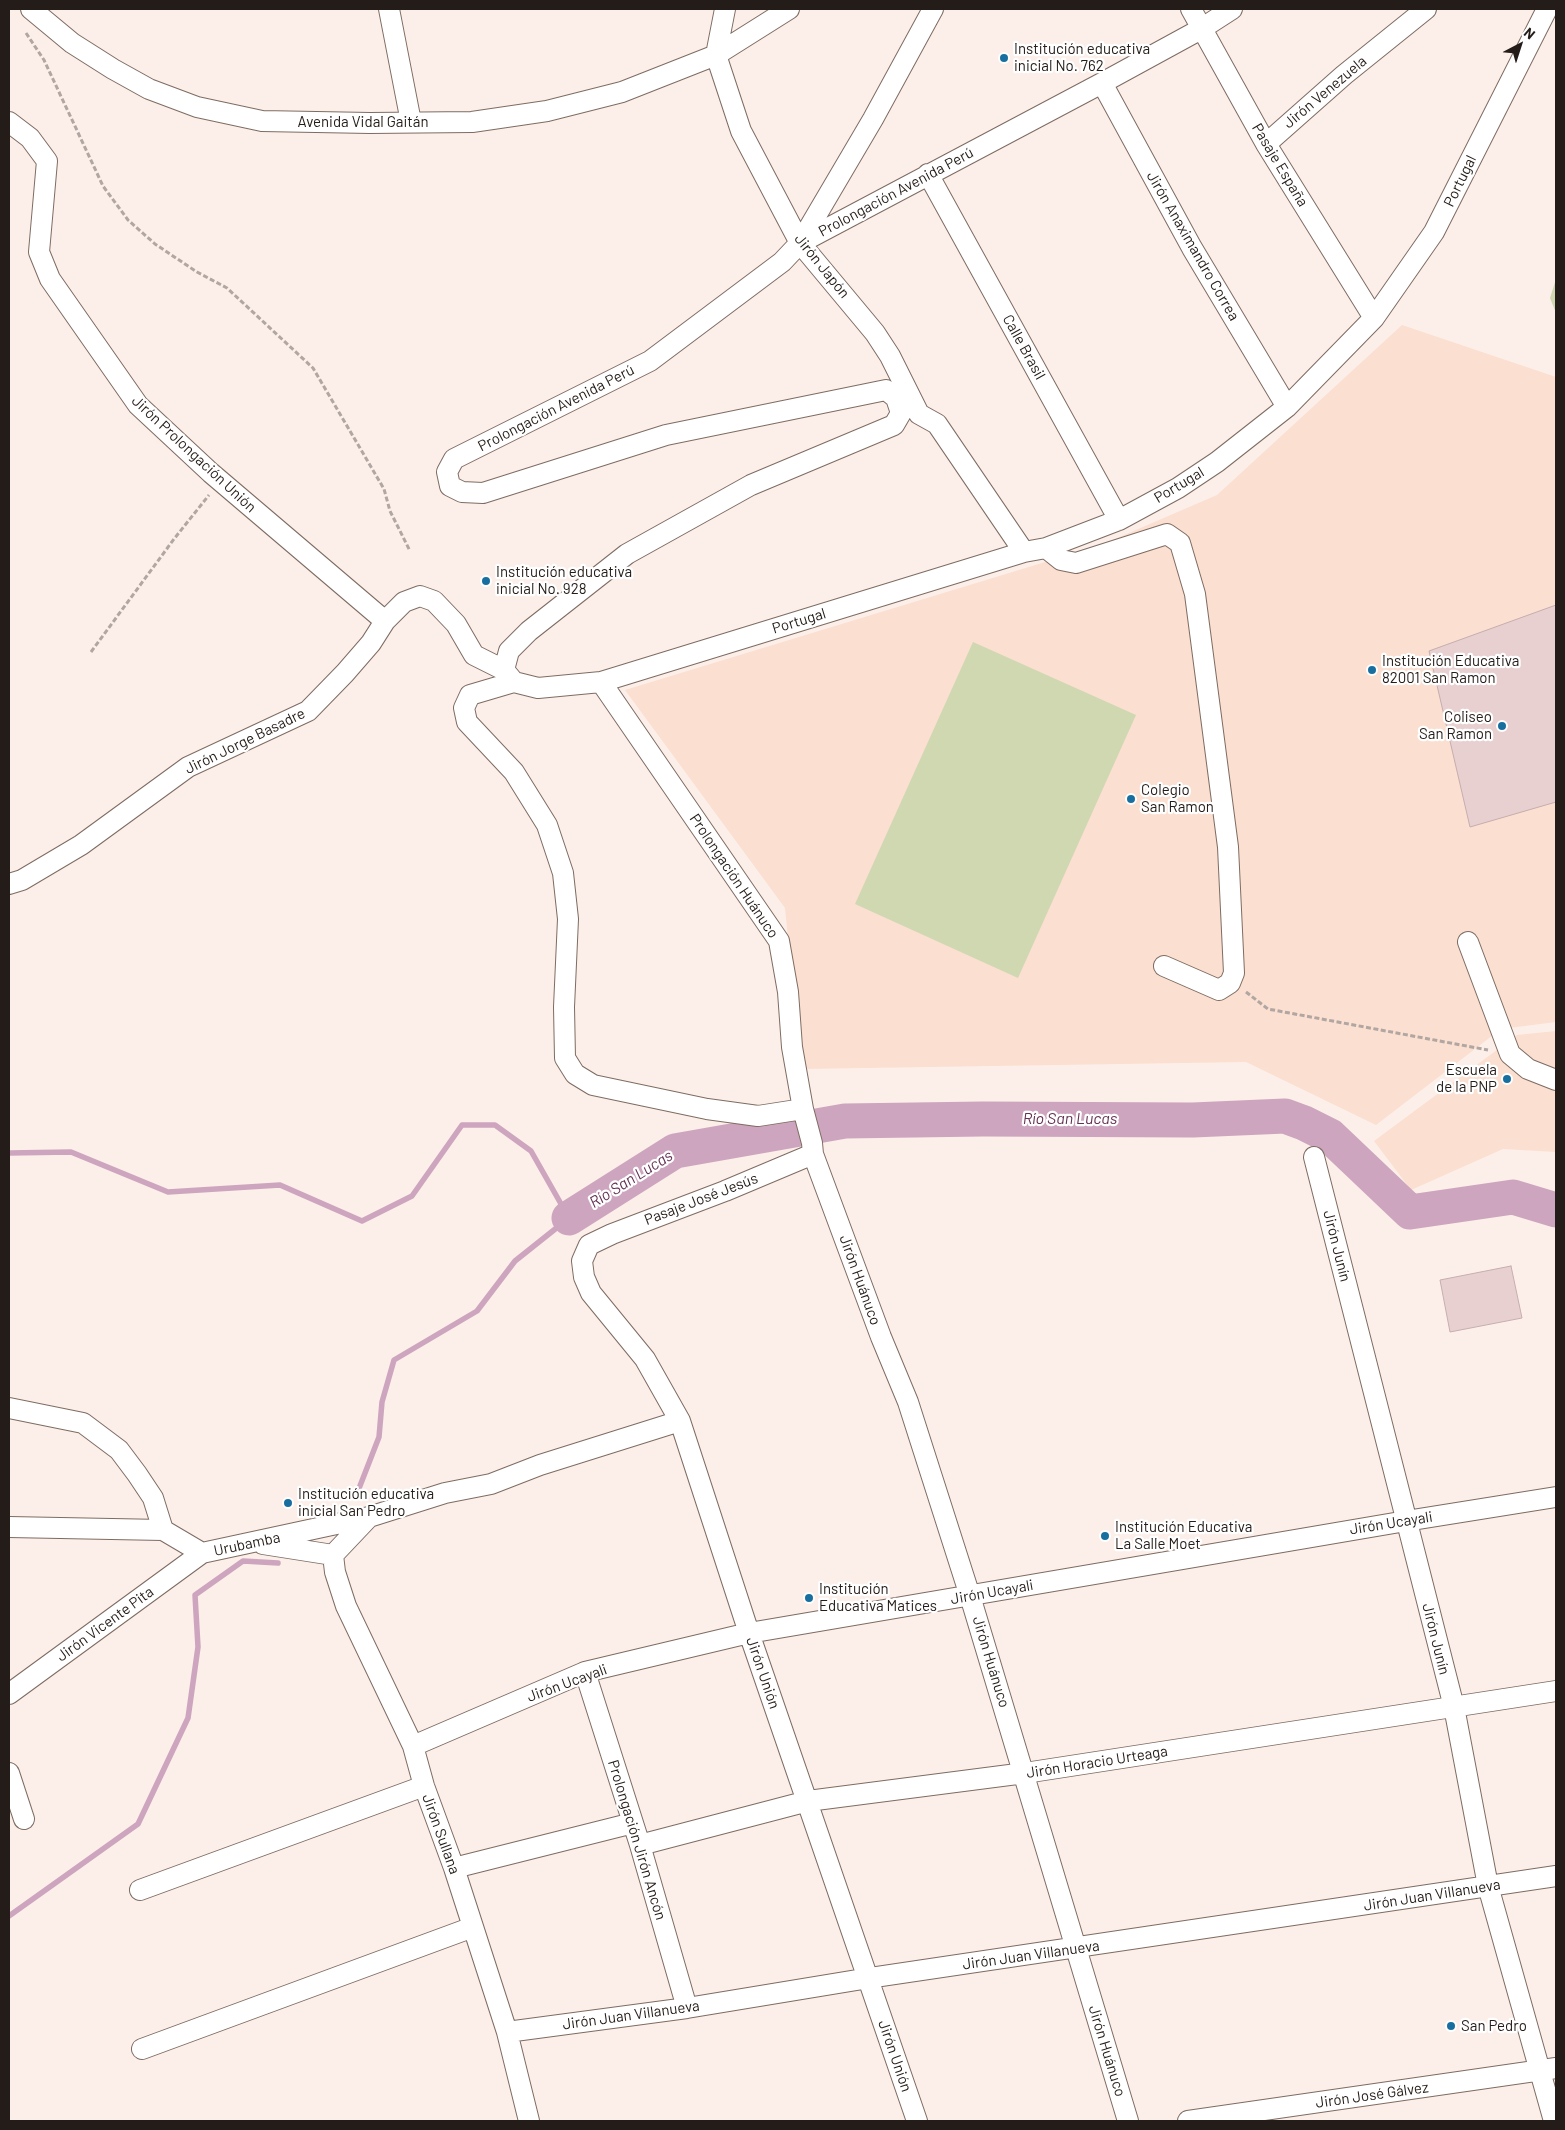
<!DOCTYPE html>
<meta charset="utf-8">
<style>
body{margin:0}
#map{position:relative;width:1565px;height:2130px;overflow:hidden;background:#fcefe9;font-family:Barlow,sans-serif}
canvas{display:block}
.frame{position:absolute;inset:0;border:10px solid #241c18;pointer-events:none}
.north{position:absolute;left:1495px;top:20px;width:50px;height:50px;-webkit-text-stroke:4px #fff;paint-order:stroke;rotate:40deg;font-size:14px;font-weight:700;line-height:20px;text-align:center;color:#241c18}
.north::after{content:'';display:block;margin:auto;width:18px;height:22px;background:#241c18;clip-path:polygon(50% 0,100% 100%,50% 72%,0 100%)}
</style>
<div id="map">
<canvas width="1565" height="2130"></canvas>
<div class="frame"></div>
<div class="north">N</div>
</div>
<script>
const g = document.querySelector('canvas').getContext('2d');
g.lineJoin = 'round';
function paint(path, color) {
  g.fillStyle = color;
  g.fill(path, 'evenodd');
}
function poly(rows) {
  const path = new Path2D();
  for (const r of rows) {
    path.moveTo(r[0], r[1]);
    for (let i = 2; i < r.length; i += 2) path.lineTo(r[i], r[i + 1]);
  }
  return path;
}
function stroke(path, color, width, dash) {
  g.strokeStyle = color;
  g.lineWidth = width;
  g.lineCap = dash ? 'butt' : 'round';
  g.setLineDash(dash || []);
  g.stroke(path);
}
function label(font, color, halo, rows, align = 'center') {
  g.font = font + ' Barlow,sans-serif';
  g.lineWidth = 4.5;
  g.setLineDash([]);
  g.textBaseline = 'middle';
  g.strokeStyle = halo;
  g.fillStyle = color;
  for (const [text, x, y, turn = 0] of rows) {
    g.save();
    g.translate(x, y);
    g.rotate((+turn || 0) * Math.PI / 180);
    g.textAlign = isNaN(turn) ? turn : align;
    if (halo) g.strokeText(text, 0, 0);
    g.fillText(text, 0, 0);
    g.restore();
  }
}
paint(poly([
 [1402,325,1556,377,1556,1022,1501,1029,1376,1125,1246,1062,801,1069,785,908,625,690,1101,545,1217,495],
 [1556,1031,1556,1152,1503,1149,1411,1190,1374,1141,1517,1035]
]), '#fbdfd0');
paint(poly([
 [1556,279,1556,313,1550,298],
 [973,642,1136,715,1018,978,855,904]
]), '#d0d8b2');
stroke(poly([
 [9,1153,71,1152,168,1192,280,1185,362,1221,412,1196,462,1125,495,1125,531,1151,569,1218,515,1261,477,1311,394,1360,382,1402,379,1437,358,1491],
 [9,1916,138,1824,188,1718,198,1647,195,1595,243,1561,278,1563]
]), '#cda5be', 5.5);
stroke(poly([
 [569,1218,675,1151,845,1121,983,1119,1193,1120,1285,1116,1304,1123,1330,1136,1410,1212,1513,1197,1556,1210]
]), '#cda5be', 35);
const building = poly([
 [1556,605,1556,802,1470,827,1429,651,1556,605],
 [1511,1266,1522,1318,1450,1332,1440,1280,1511,1266]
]);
paint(building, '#e8cfd0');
stroke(building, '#c6aeaf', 1);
const minor = poly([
 [31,9,72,43,113,69,149,89,197,107,262,121,370,123,472,122,547,111,622,92,716,55,789,9],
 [389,9,411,122],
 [725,9,716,55,741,131,800,243,875,333,890,356,919,414,937,424,1024,552],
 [1191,9,1266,144,1374,318],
 [1232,9,1201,29,1102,83,800,243,782,262,650,361,454,459,447,472,450,486,462,492,483,493,666,435,886,390,896,398,901,413,894,425,751,485,627,554,529,631,509,651,504,670,514,682,538,688,601,682,1024,552,1046,548,1119,520,1178,488,1217,462,1287,407,1374,318,1434,232,1547,9],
 [1102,83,1192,248,1287,407],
 [9,122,30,138,47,161,39,252,50,279,138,405,211,473,385,621],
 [1266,144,1344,75,1426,9],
 [928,174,1119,520],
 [800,243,873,119,933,9],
 [1046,548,1061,560,1076,563,1167,534,1180,543,1195,594,1228,847,1234,973,1230,983,1219,990,1164,966],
 [514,682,470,695,464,708,467,722,514,772,547,825,563,873,568,919,564,1007,565,1058,575,1074,593,1085,707,1109,758,1116,803,1109],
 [601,682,779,941,788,992,792,1047,803,1109,812,1143,813,1154,881,1337,908,1402,970,1596,1128,2121],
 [9,884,22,880,81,845,188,767,308,711,345,673,371,643,385,621,404,602,420,596,434,601,456,624,474,655,504,670],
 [1468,942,1510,1054,1528,1069,1556,1080],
 [813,1154,725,1191,612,1234,589,1245,582,1261,584,1277,591,1293,645,1359,680,1421,749,1633,917,2121],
 [1314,1157,1454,1707,1488,1886,1554,2121],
 [9,1408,83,1423,119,1450,137,1474,153,1498,163,1530],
 [9,1527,163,1530,202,1553,369,1517,445,1493,491,1484,540,1465,680,1421],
 [263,1544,333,1555,369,1517],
 [333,1555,335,1572,346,1606,413,1746,424,1786,454,1868,507,2032,529,2121],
 [585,1672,640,1845,687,2008],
 [9,1694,202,1553],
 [413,1746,585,1672,749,1633,1406,1521,1556,1497],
 [9,1773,24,1819],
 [640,1845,808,1801,1025,1773,1556,1691],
 [454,1868,633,1823],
 [140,1890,424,1786],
 [507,2032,687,2008,869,1978,1556,1876],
 [142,2049,473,1927],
 [1188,2121,1556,2068]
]);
stroke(minor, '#7e6c62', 22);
stroke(poly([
 [26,33,44,60,103,186,128,220,155,244,197,272,227,288,313,368,384,489,390,511,410,551],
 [91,652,174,539,209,495],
 [1246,992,1268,1009,1488,1050]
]), '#b1a6a1', 3, [5, 2.5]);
stroke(minor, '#fff', 20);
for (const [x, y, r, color] of [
 [1004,58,5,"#186f9f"],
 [486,581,5,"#186f9f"],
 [1372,670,5,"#186f9f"],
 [1502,726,5,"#186f9f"],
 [1131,799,5,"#186f9f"],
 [1507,1079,5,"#186f9f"],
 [288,1503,5,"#186f9f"],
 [1105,1536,5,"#186f9f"],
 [809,1598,5,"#186f9f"],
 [1451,2026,5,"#186f9f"]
]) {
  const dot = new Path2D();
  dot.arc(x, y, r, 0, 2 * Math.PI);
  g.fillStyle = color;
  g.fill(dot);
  stroke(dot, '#fff', 2);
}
label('15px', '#241c18', '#fff', [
 ["Institución educativa",1014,49],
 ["inicial No. 762",1014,66],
 ["Institución educativa",496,572],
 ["inicial No. 928",496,589],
 ["Institución Educativa",1382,661],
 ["82001 San Ramon",1382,678],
 ["Coliseo",1492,717,"right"],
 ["San Ramon",1492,734,"right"],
 ["Colegio",1141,790],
 ["San Ramon",1141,807],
 ["Escuela",1497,1070,"right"],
 ["de la PNP",1497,1087,"right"],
 ["Institución educativa",298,1494],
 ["inicial San Pedro",298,1511],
 ["Institución Educativa",1115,1527],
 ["La Salle Moet",1115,1544],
 ["Institución",819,1589],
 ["Educativa Matices",819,1606],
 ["San Pedro",1461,2026]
], 'left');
label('15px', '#241c18', '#fff', [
 ["Jirón Venezuela",1325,92,-40],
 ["Avenida Vidal Gaitán",363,122],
 ["Pasaje España",1280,165,59],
 ["Portugal",1460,181,-64],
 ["Prolongación Avenida Perú",896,192,-28],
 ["Jirón Anaximandro Correa",1193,246,60],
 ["Jirón Japón",822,266,51],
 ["Calle Brasil",1024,347,61],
 ["Prolongación Avenida Perú",556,408,-27],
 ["Jirón Prolongación Unión",194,454,43],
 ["Portugal",1179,485,-31],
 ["Portugal",799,621,-17],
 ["Jirón Jorge Basadre",245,741,-26],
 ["Prolongación Huánuco",734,876,56],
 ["Pasaje José Jesús",701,1199,-21],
 ["Jirón Junín",1337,1246,76],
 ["Jirón Huánuco",860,1280,70],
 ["Jirón Ucayali",1391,1523,-9],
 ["Urubamba",247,1544,-12],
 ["Jirón Ucayali",992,1592,-10],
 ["Jirón Vicente Pita",105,1624,-36],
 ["Jirón Junín",1436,1639,76],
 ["Jirón Huánuco",991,1662,73],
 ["Jirón Unión",763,1673,71],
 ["Jirón Ucayali",567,1683,-20],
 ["Jirón Horacio Urteaga",1097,1762,-9],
 ["Jirón Sullana",441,1834,70],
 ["Prolongación Jirón Ancón",637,1840,73],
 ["Jirón Juan Villanueva",1432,1895,-9],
 ["Jirón Juan Villanueva",1031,1955,-8],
 ["Jirón Juan Villanueva",631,2015,-8],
 ["Jirón Huánuco",1107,2051,73],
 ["Jirón Unión",895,2056,71],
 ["Jirón José Gálvez",1372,2095,-8]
]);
label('italic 16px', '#633052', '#fff', [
 ["Río San Lucas",1070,1119],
 ["Río San Lucas",631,1179,-32]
]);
</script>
